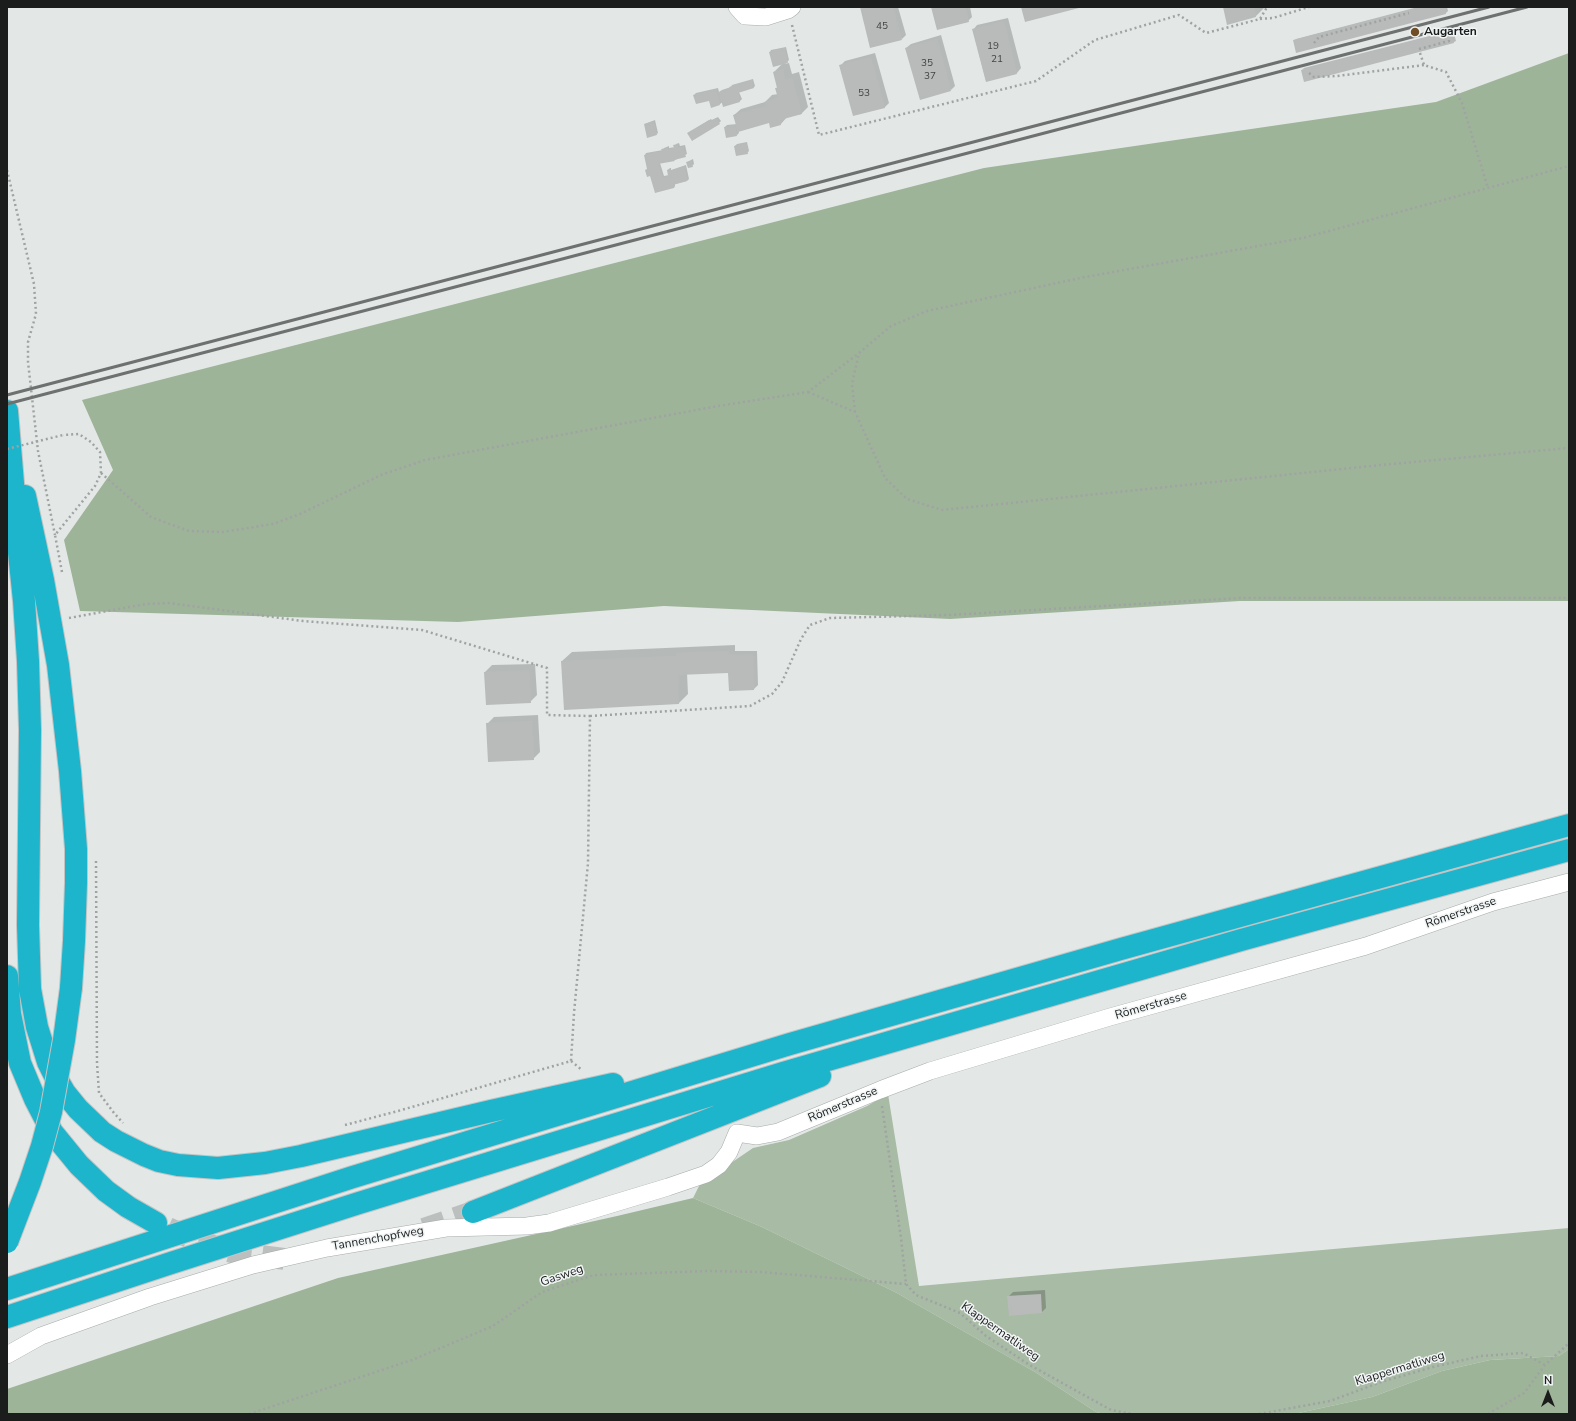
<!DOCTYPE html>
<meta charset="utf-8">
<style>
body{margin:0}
#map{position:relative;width:1576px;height:1421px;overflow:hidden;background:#e3e8e7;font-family:"Nunito Sans",sans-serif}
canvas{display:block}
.frame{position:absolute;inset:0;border:8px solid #1b1d1c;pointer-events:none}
.north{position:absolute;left:1528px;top:1373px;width:40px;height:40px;-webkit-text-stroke:3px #f1f5f5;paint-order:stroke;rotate:0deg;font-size:11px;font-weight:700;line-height:16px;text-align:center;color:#1b1d1c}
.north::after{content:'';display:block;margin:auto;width:14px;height:18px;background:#1b1d1c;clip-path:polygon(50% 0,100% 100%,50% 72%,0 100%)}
</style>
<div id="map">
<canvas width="1576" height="1421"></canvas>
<div class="frame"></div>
<div class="north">N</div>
</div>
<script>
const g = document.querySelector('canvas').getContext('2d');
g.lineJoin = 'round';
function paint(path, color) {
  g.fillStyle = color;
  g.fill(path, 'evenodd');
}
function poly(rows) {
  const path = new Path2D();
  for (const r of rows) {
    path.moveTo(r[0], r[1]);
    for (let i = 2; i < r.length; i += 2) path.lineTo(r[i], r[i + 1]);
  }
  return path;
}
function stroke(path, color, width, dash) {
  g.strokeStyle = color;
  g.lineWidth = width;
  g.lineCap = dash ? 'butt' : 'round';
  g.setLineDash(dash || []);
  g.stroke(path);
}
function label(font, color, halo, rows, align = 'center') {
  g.font = font + ' "Nunito Sans",sans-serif';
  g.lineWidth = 3;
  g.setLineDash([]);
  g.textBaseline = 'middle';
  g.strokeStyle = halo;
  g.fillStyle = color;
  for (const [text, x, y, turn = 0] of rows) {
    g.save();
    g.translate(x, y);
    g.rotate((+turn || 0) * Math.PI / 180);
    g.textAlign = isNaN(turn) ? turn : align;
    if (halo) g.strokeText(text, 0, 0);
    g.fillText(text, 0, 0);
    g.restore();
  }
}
paint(poly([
 [888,1094,919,1286,1569,1228,1569,1349,1559,1356,1490,1360,1442,1371,1372,1397,1294,1414,1104,1414,1096,1412,1035,1372,897,1293,762,1227,693,1198,700,1184,753,1148,789,1140,867,1106]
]), '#a8bba4');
paint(poly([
 [1569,53,1569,601,1240,601,950,619,664,606,458,622,80,611,64,540,113,470,82,400,984,168,1436,102],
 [693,1198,762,1227,897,1293,1035,1372,1096,1412,1104,1414,7,1414,7,1389,338,1278,617,1216],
 [1569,1349,1569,1414,1294,1414,1372,1397,1442,1371,1490,1360,1559,1356]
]), '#9eb499');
paint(poly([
 [861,7,898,7,906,35,902,39],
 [932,7,970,7,972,17,968,21],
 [1224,7,1265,7,1256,16,1228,24],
 [1418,7,1447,7,1448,11,1446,13,1297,52,1294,41,1296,39],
 [1008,18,1021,68,1017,73,986,81,973,30,977,25],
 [1453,30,1456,41,1454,42,1302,70,1304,68],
 [941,35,955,86,951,90,906,48,911,44],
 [786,47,789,60,785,64,789,63,792,74,799,72,808,107,801,114,787,117,781,124,771,126,770,122,738,130,739,133,737,135,725,127,727,125,737,124,734,115,741,109,765,102,772,95,778,94,776,88,778,87,774,72,783,63,770,52,771,50],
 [875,53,889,103,884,108,841,65,845,61],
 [753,79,755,86,754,87,739,92,742,99,740,101,724,106,723,102,720,104,712,106,710,100,694,95,696,93,718,88,719,92,722,90,731,87,732,85],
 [718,117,721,121,719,123,690,132,711,119,712,120],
 [655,120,658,133,657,134,645,124],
 [747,142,749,151,747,153,735,146,737,144],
 [679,143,680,146,685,145,687,154,675,160,660,163,664,176,669,175,668,170,670,168,671,168,671,170,686,165,689,179,687,181,675,184,675,186,674,188,648,168,645,155,646,153,663,150,664,148,669,146,669,148,675,147,676,144],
 [693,159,694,164,692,166,687,162],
 [735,645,735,651,757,651,758,685,754,689,729,672,687,673,688,694,679,703,562,661,572,652],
 [535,664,537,695,530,702,485,672,492,665],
 [538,715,540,752,533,759,487,724,494,717],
 [1045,1290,1046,1308,1042,1312,1008,1297,1013,1292]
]), '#0003');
paint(poly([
 [860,7,893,7,902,40,870,48],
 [931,7,965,7,969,22,937,30],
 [1021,7,1079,7,1079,8,1025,22],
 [1223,7,1254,7,1256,17,1227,25],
 [1421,7,1445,7,1446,14,1296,53,1293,40],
 [1004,21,1017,74,986,82,972,29],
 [1451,31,1454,43,1304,82,1301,70],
 [937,39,951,91,920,100,905,48],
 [784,48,788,63,773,67,769,52],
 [871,57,885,108,853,116,839,65],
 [783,69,785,80,792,78,802,114,780,120,781,125,770,128,769,123,738,132,733,115,766,106,764,102,778,98,775,88,777,88,773,72],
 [752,80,754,88,738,93,740,102,723,107,719,92,730,88,729,87],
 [716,89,720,105,711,108,709,101,696,104,693,95],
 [716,118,720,124,692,141,687,133,709,120,710,121],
 [653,121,657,135,647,138,644,124],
 [735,125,737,136,726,138,724,127],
 [746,143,748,154,736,156,734,146],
 [678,144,678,148,683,147,686,157,674,160,675,161,658,164,662,178,668,176,667,170,669,169,670,171,684,166,687,181,673,185,674,188,655,193,650,176,647,177,645,170,647,169,644,155,662,151,661,149,667,148,668,150,674,148,673,145],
 [691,161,693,167,688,168,686,162],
 [728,651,729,655,753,654,754,690,729,691,728,673,678,675,679,704,564,710,561,661,676,656,676,653],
 [529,670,531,703,486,705,484,672],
 [532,721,534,760,488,762,486,723],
 [1041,1294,1042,1313,1009,1316,1007,1296]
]), '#b8bbba');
stroke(poly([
 [168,1228,198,1241,235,1253,285,1259],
 [424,1229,473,1212]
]), '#bbbfbe', 22, [22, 11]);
const minor = poly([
 [737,7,745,16,766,17,788,10,792,7],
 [7,1355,41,1336,150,1297,253,1265,327,1248,446,1228,527,1226,549,1223,668,1187,706,1174,719,1165,729,1152,737,1133,757,1136,778,1132,880,1090,930,1071,1110,1017,1366,946,1493,902,1569,882]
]);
const motorway = poly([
 [7,411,18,543,24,601,28,661,30,730,28,925,30,989,37,1027,48,1062,55,1076,65,1093,78,1109,102,1132,116,1141,144,1155,159,1161,178,1165,218,1168,265,1163,301,1156,491,1111,613,1084],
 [25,496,43,580,58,665,70,771,76,849,76,883,74,941,71,988],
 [7,976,10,1014,20,1063,35,1099,52,1132,79,1165,106,1191,128,1207,156,1223],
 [473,1212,820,1076],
 [7,1289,353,1177,790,1044,1121,949,1569,825],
 [7,1317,171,1263,359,1203,783,1073,1241,940,1569,850]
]);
stroke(minor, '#a7abaa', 18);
stroke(motorway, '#c4c4c4', 24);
stroke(poly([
 [1260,19,1273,18,1309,7],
 [792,25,819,135,1036,81,1095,40,1179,15,1206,33,1260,19,1267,7],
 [1314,43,1319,37,1409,13],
 [1419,49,1449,41,1449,37],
 [1420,53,1424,65,1446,72,1462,103,1488,188],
 [1309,73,1314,77,1337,76,1424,65],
 [7,170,34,284,36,314,28,342,28,362,38,451,55,535],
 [808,392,855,412,885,478,907,499,942,510,1381,465,1569,448],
 [855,412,852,384,859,353,891,326,927,311,1085,277,1303,238,1569,166],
 [101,473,151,517,189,531,223,532,273,524,300,514,381,475,425,460,718,406,808,392,859,353],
 [62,572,55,535,95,486,101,473,100,452,91,442,79,434,63,435],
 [69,618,146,604,169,603,303,621,422,630,547,668,547,715,590,716,588,863,574,1013,571,1061],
 [590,716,750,706,772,694,782,682,801,639,810,625,830,618,949,615,1240,598,1569,598],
 [96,861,97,1063,99,1093,114,1113,123,1123],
 [882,1106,901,1238,906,1284,916,1295,960,1313,986,1336,1028,1364,1111,1410,1132,1414],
 [345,1125,398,1111,571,1061,582,1070],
 [249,1414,412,1360,493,1326,542,1292,594,1275,707,1271,760,1272,906,1284],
 [1259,1414,1330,1401,1381,1382,1433,1367,1481,1356,1523,1353,1545,1365],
 [1488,1414,1524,1393,1545,1365,1569,1343]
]), '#9fa3a2', 2.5, [2, 3]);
stroke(minor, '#fff', 17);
stroke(motorway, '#1cb5cb', 22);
stroke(poly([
 [7,395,1489,7],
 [7,404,1527,7]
]), '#6e7170', 3);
const motorwayBridge = poly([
 [7,1242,30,1182,42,1146,51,1112,64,1040,71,988]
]);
stroke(motorwayBridge, '#c4c4c4', 24, []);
stroke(poly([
 [7,449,63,435]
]), '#9fa3a2', 2.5, [2, 3]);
stroke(motorwayBridge, '#1cb5cb', 22);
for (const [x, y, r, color] of [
 [1415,32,5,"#704f26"]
]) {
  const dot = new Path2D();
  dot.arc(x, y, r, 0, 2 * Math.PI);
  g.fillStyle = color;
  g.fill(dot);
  stroke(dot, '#f1f5f5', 1.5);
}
label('10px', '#424444', null, [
 ["45",882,27],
 ["19",993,47],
 ["21",997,60],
 ["35",927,64],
 ["37",930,77],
 ["53",864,94]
]);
label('bold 12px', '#1b1d1c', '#f1f5f5', [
 ["Augarten",1424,32]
], 'left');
label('12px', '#1b1d1c', '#f1f5f5', [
 ["Römerstrasse",1461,913,-19],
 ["Römerstrasse",1151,1006,-16],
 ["Römerstrasse",843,1105,-23],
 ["Tannenchopfweg",378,1239,-10],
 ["Gasweg",562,1276,-19],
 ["Klappermatliweg",1000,1332,35],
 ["Klappermatliweg",1400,1369,-17]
]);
</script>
